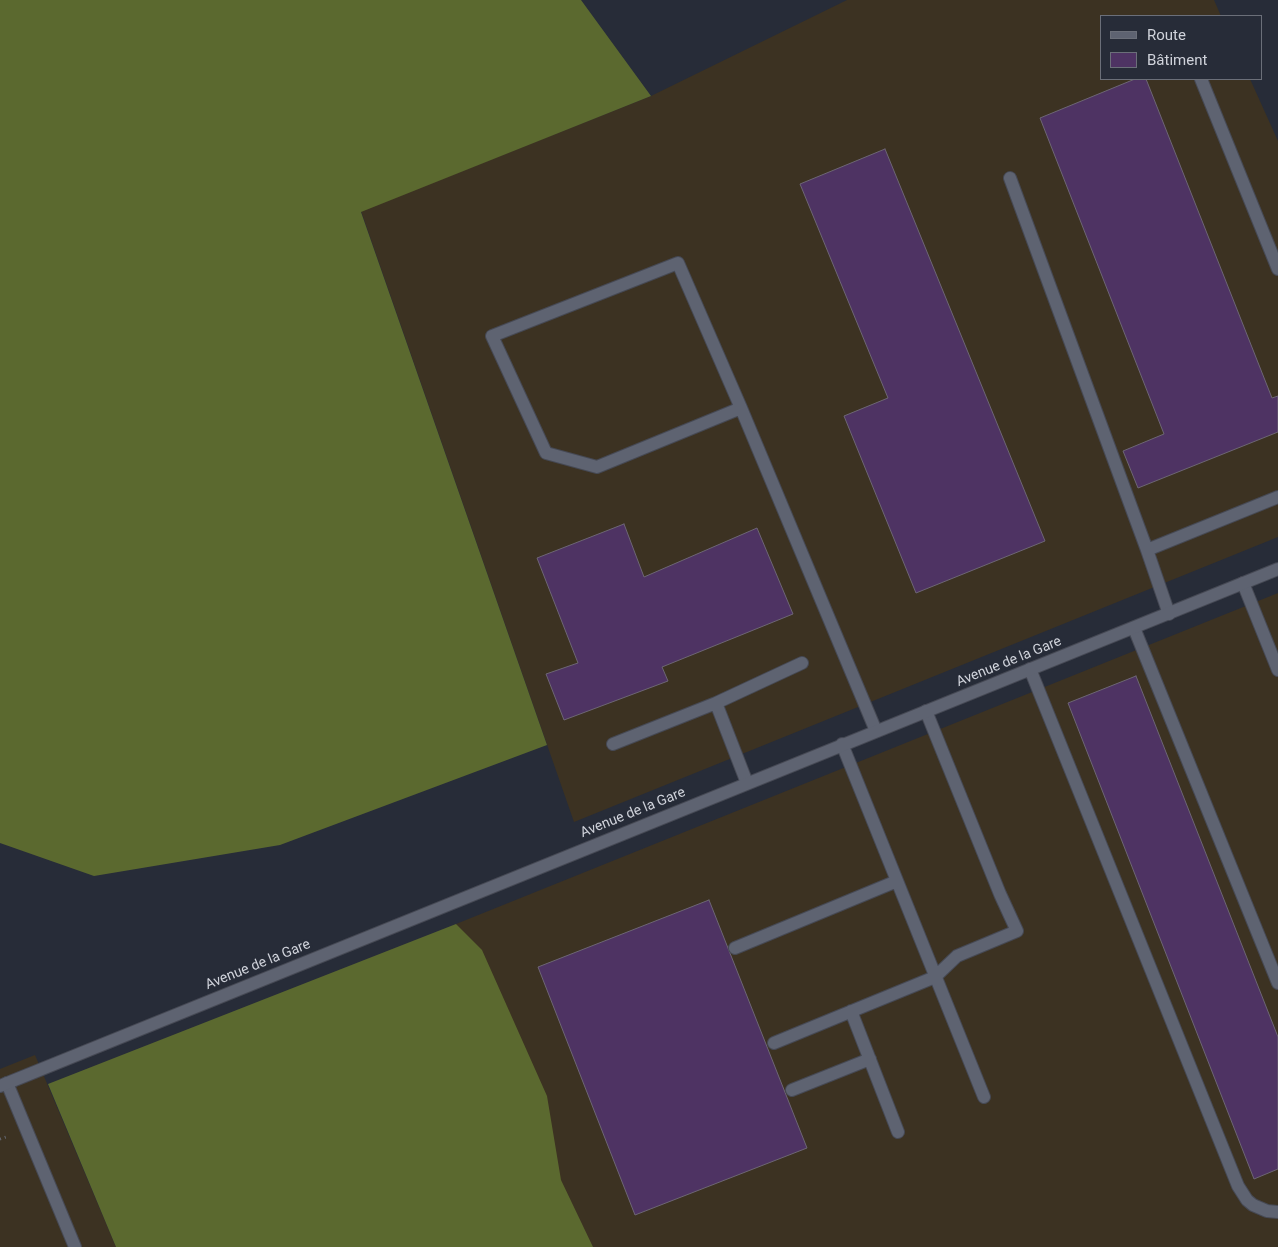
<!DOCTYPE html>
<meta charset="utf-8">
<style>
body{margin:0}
#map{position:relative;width:1278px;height:1247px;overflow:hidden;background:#272c38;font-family:Roboto,sans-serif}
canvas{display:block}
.legend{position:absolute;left:1100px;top:15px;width:162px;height:65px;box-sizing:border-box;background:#272c38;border:1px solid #6b6f79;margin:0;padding:6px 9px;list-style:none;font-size:15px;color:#d0d3db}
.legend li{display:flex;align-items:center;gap:10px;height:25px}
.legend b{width:25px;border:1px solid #6b6f79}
</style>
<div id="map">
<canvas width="1278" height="1247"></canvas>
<ul class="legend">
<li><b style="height:6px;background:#5e6371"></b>Route</li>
<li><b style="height:14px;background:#4e3363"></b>Bâtiment</li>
</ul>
</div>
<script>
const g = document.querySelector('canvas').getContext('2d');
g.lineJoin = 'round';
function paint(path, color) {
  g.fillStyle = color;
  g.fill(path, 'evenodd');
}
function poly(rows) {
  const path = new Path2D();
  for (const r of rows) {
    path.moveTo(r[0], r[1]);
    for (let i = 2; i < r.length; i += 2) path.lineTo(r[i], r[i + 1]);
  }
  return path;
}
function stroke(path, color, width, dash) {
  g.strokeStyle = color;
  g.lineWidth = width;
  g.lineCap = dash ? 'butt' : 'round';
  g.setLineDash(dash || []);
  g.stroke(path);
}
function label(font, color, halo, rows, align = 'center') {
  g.font = font + ' Roboto,sans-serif';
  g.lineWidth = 4.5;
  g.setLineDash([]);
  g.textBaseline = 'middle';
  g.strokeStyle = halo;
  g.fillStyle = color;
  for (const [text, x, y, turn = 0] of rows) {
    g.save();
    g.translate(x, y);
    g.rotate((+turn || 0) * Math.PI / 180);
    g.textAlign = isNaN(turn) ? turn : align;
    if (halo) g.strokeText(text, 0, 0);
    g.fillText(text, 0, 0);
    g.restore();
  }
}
paint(poly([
 [847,0,1214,0,1221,16,1102,16,1102,79,1250,79,1278,141,1278,537,574,822,361,211,651,96],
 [1278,593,1278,1247,588,1247,456,924],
 [35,1055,116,1247,0,1247,0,1069]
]), '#3c3222');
paint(poly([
 [0,0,581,0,651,96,361,212,547,745,280,845,94,876,0,843],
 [456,924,482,950,547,1096,561,1180,593,1247,116,1247,48,1084]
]), '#5b692f');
const building = poly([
 [1135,79,1146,79,1272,398,1278,396,1278,432,1138,488,1123,451,1164,434,1040,118,1135,79],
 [885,149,1045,541,916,593,844,416,888,398,800,184,885,149],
 [624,524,644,577,757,528,793,614,662,667,668,681,564,720,546,674,578,663,537,558,624,524],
 [1136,676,1278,1037,1278,1169,1254,1179,1068,703,1136,676],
 [709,900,807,1148,635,1215,538,967,709,900]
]);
paint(building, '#4e3363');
stroke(building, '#6d6674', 1);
const lane = poly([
 [1201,79,1278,269],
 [1010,178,1147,550],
 [741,408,597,467,546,453,492,336,678,263,741,408,876,731],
 [1243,583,1278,670],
 [1169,614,1147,550,1278,497],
 [1134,628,1278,983],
 [1030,669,1238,1186,1247,1200,1253,1205,1267,1211,1278,1212],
 [613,744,716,703],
 [842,744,984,1097],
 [747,783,716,703,802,663],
 [735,948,897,881],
 [851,1011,898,1132],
 [774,1043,935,977,957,956,1017,931,1000,894,926,711],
 [7,1083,75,1247],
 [792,1090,870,1059]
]);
const secondary = poly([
 [0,1086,1278,569]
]);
stroke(lane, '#464954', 14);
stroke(secondary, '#464954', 14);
stroke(poly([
 [0,1139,9,1136]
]), '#666a75', 3, [1, 4]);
stroke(lane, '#5e6371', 12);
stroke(secondary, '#5e6371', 12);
label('14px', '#d0d3db', '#272c38', [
 ["Avenue de la Gare",1009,662,-22],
 ["Avenue de la Gare",633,813,-22],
 ["Avenue de la Gare",258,965,-22]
]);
</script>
